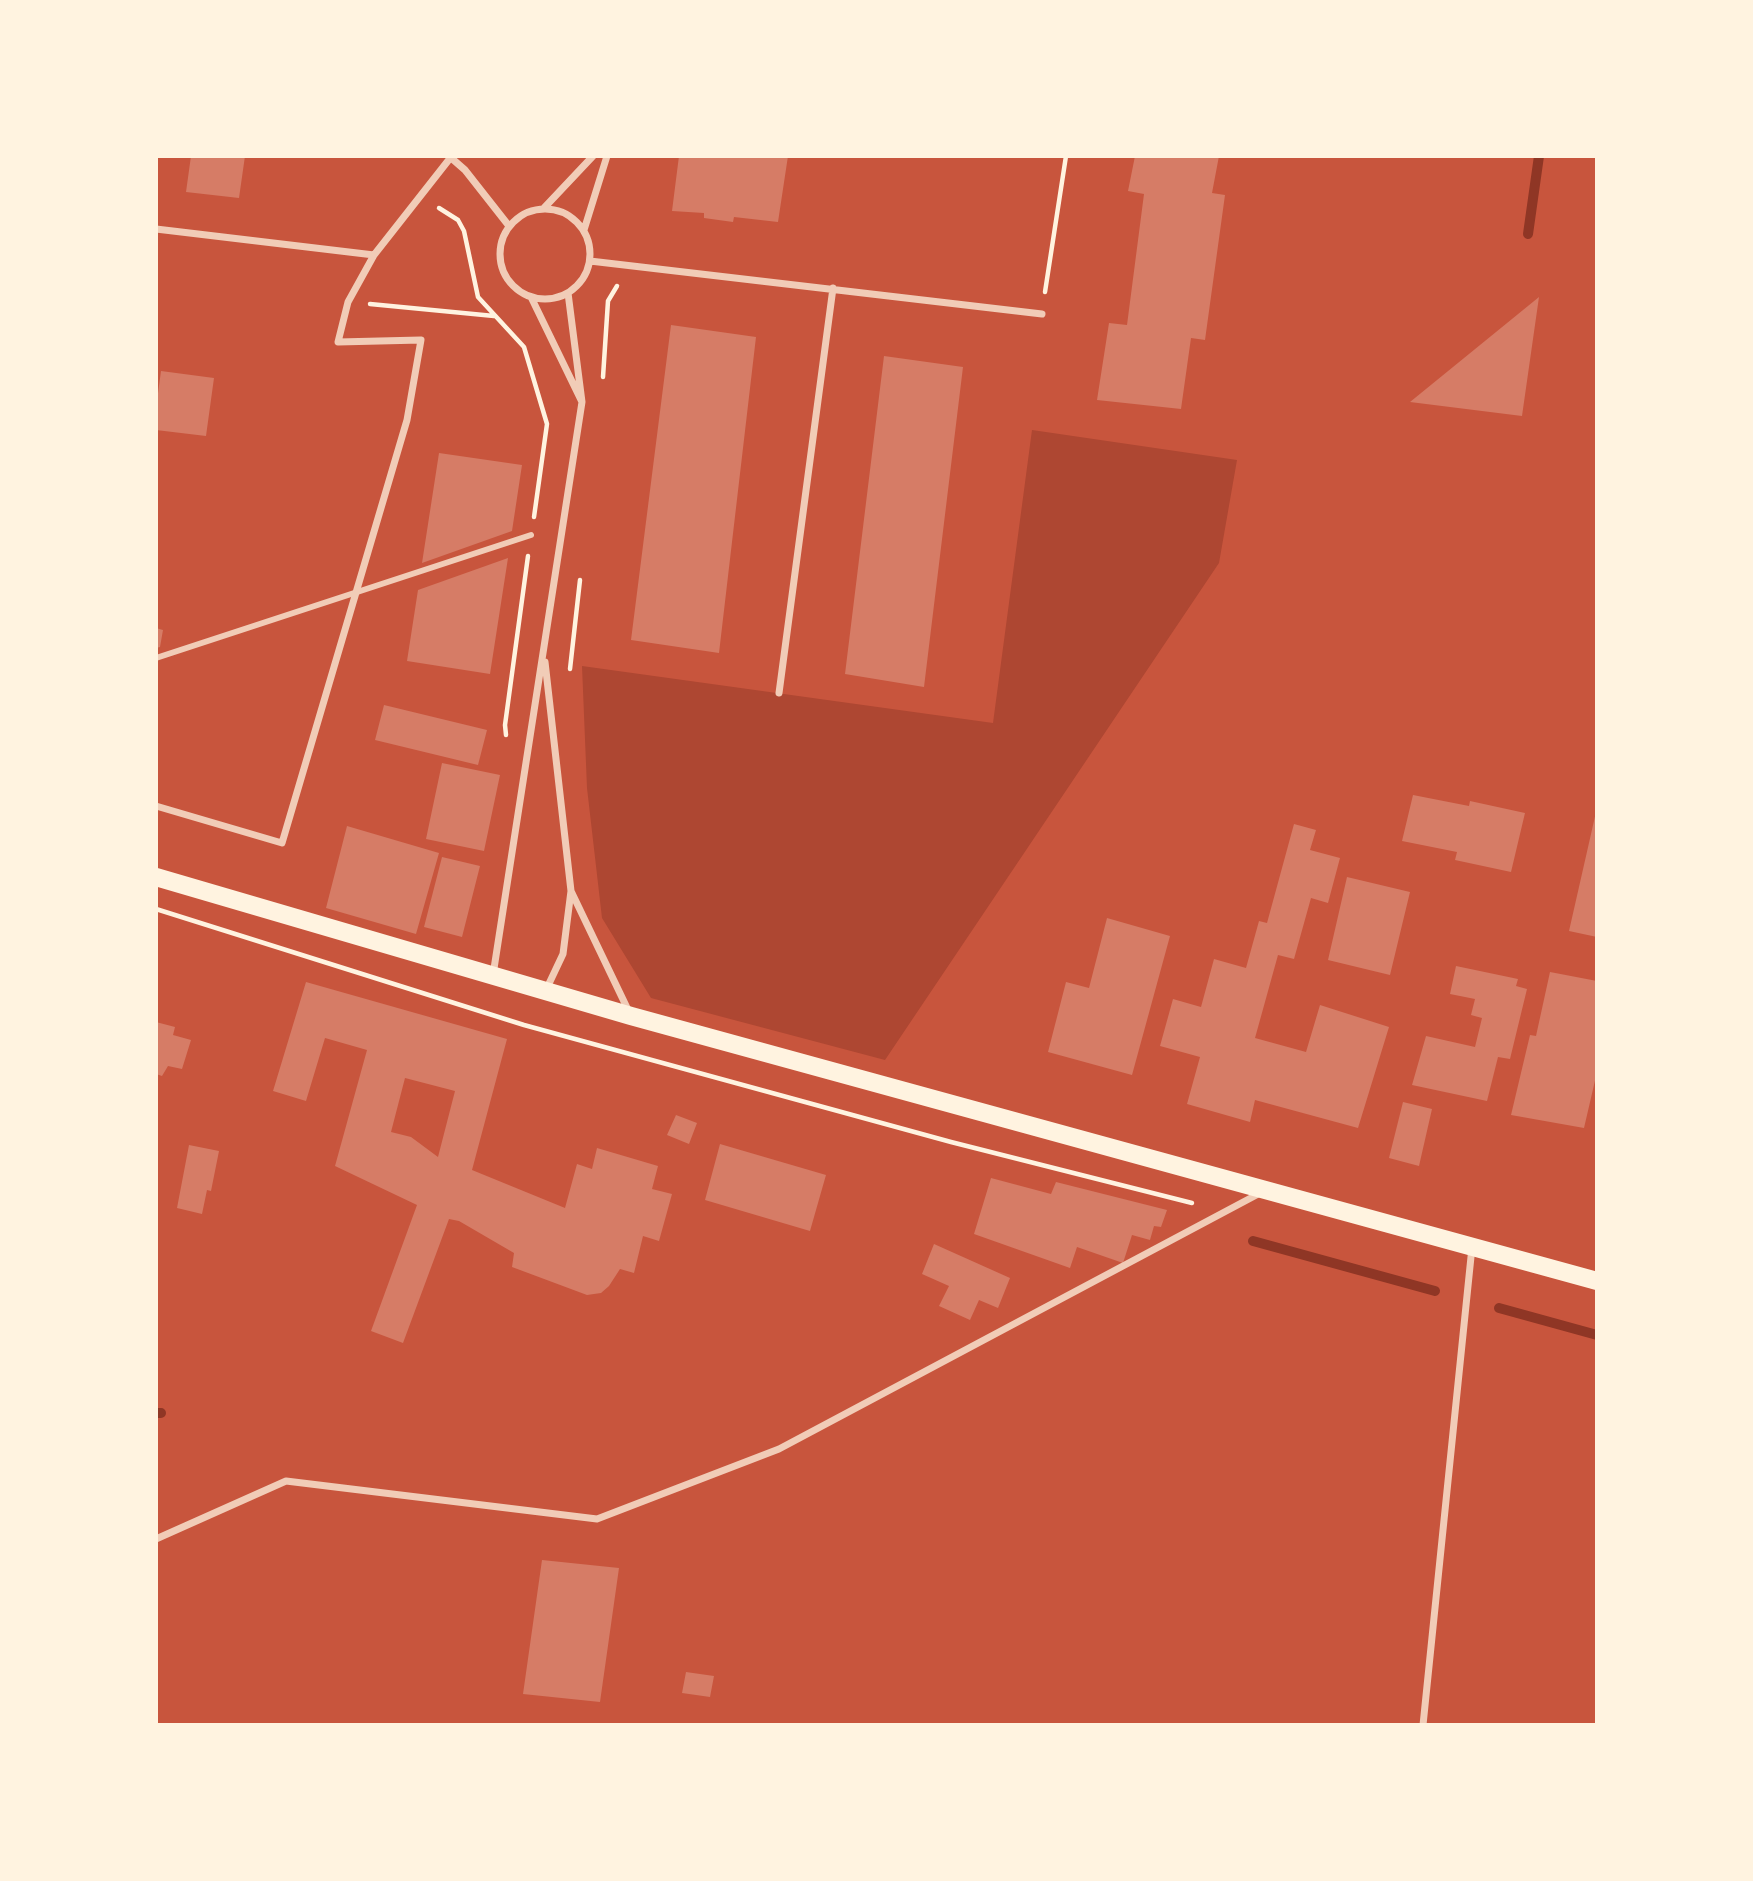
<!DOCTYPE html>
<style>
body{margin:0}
#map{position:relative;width:1753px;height:1881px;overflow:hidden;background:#c8553d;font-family:Signika,sans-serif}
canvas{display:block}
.frame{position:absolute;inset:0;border:158px solid #fff3e0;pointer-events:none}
</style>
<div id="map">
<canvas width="1753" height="1881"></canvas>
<div class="frame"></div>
</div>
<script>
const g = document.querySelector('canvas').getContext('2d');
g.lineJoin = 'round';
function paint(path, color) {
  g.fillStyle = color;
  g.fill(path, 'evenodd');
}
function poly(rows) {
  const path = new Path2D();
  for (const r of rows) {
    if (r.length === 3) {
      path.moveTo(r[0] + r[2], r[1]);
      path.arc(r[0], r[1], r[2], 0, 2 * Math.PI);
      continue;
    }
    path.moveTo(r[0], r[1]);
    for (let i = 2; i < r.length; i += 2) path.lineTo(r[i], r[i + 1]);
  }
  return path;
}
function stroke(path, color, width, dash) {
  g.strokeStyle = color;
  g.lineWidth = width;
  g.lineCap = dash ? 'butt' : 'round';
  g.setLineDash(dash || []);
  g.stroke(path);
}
paint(poly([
 [1032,430,1237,460,1219,563,885,1060,651,998,602,918,587,788,582,666,993,723]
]), '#ae4732');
stroke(poly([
 [1528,234,1539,156],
 [1253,1241,1435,1291],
 [1499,1308,1597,1335],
 [156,1413,161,1413]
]), '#8f3625', 10);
paint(poly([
 [191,156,245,156,239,198,186,192],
 [679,156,788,156,778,222,734,217,733,222,704,218,704,213,672,211],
 [1135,156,1219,156,1212,193,1225,195,1205,340,1191,338,1181,409,1097,400,1109,323,1127,325,1144,194,1128,191],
 [1539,297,1522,416,1410,402],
 [671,325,756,337,719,653,631,640],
 [884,356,963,367,924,687,845,674],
 [161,371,214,378,206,436,156,430,156,408],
 [439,453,522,465,512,531,422,563],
 [508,558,490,674,407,661,418,590],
 [156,628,163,630,160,647,156,648],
 [384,705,487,730,478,765,375,740],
 [442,763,500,775,484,851,426,839],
 [1413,795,1469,806,1470,801,1525,813,1511,872,1455,860,1457,852,1402,841],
 [1596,812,1597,812,1597,937,1569,931],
 [1294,824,1316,830,1310,850,1340,858,1328,903,1311,898,1294,959,1278,955,1255,1038,1306,1052,1320,1005,1389,1027,1358,1128,1255,1100,1250,1122,1187,1104,1200,1057,1160,1046,1173,999,1201,1007,1214,959,1246,968,1259,921,1267,923],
 [347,826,439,853,416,934,326,908],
 [442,857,480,866,462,937,424,927],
 [1347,877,1410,892,1390,975,1328,960],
 [1107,918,1170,936,1132,1075,1048,1052,1066,982,1089,988],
 [1456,966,1518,979,1516,986,1527,989,1510,1059,1498,1057,1487,1101,1412,1085,1426,1036,1475,1047,1482,1018,1471,1015,1475,999,1450,994],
 [1550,972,1597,981,1597,1072,1584,1128,1511,1115,1530,1035,1536,1036],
 [306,982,507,1039,472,1170,565,1208,577,1164,592,1169,597,1148,658,1166,652,1189,672,1194,659,1241,643,1236,634,1273,620,1269,609,1286,601,1293,587,1295,512,1267,514,1253,459,1221,449,1219,403,1343,371,1331,417,1205,335,1166,367,1050,325,1038,306,1101,273,1091],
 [405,1078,455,1091,438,1157,411,1137,391,1132],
 [156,1022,175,1027,173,1035,191,1040,182,1069,168,1066,162,1076,156,1074],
 [1403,1102,1432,1109,1419,1166,1389,1158],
 [676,1115,697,1123,689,1144,667,1135],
 [720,1144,826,1175,810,1231,705,1200],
 [189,1145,219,1151,211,1191,207,1190,202,1214,177,1208],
 [991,1178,1051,1194,1056,1182,1167,1210,1161,1227,1154,1226,1150,1240,1132,1235,1123,1263,1077,1247,1070,1268,974,1234],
 [934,1244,1010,1278,998,1308,979,1300,970,1320,939,1306,949,1286,922,1274],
 [542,1560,619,1568,600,1702,523,1694],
 [686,1672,714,1676,710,1697,682,1693]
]), '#d67c66');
stroke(poly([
 [439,208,458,220,464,231,478,297,524,347,547,424,534,517],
 [1045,292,1066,156],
 [370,304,494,316],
 [603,377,608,301,617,286],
 [570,669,580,580],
 [506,735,505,725,528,556],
 [156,909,524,1025,951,1142,1192,1203]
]), '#fff3e0', 4.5);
stroke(poly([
 [156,658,531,535]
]), '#f1ccb7', 6);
stroke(poly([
 [449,156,465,170,509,226],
 [544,208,593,156],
 [545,254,45],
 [156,229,374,255,451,157],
 [584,230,607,156],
 [590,261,1042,314],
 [531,297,582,402,568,293],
 [545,662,571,891,630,1014],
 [779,693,833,288],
 [156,806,282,843,407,420,421,340,338,342,348,302,374,255],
 [493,975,582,402],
 [546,990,563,954,571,891],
 [156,1539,286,1481,597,1519,779,1449,1262,1192],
 [1423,1725,1472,1247]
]), '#f1ccb7', 7);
stroke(poly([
 [156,877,631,1016,1597,1281]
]), '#fff3e0', 18);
</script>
